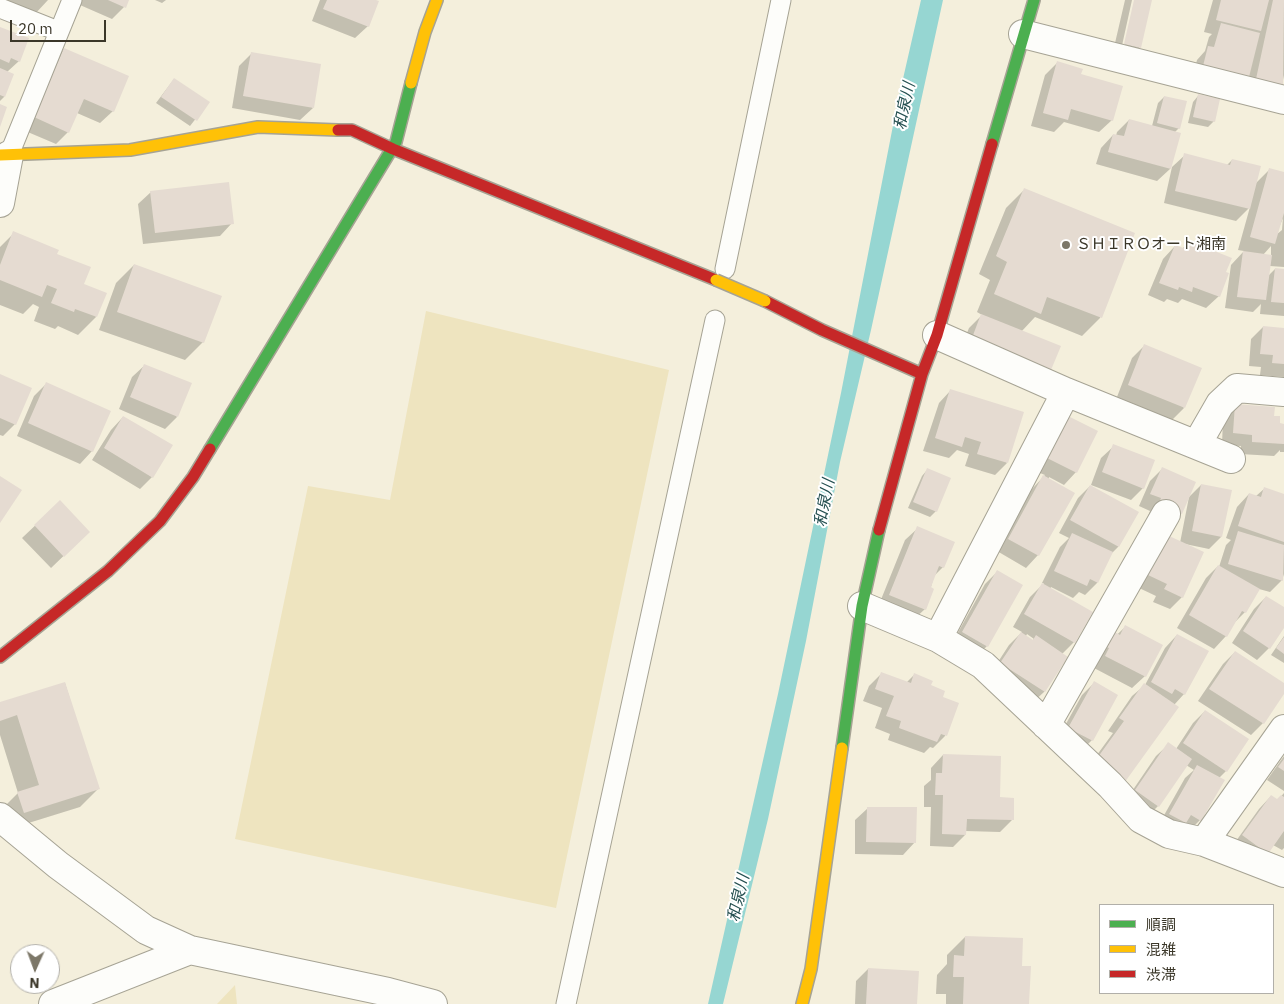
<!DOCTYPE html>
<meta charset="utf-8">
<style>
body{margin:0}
#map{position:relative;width:1284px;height:1004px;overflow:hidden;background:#f4efdc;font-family:"IBM Plex Sans","Noto Sans JP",sans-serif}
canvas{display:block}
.legend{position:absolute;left:1099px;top:904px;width:175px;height:90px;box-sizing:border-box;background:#fff;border:1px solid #b1afa9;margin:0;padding:6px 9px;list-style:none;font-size:15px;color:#3b3729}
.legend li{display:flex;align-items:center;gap:10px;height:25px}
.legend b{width:25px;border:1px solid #b1afa9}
.north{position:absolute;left:10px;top:944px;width:50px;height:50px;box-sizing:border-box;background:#fff;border:1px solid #b1afa9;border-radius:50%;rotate:182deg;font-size:14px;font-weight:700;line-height:20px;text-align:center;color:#3b3729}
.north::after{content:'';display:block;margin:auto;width:18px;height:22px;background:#7c7768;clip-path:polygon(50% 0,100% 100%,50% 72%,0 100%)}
.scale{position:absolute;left:10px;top:20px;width:96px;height:22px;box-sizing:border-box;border:2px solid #3b3729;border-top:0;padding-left:6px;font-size:15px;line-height:18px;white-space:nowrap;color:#3b3729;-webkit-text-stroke:4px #fff;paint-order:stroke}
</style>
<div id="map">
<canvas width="1284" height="1004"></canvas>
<ul class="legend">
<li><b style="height:6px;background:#4caf50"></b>順調</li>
<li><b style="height:6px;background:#ffc107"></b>混雑</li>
<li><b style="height:6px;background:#c62828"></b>渋滞</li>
</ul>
<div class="north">N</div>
<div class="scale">20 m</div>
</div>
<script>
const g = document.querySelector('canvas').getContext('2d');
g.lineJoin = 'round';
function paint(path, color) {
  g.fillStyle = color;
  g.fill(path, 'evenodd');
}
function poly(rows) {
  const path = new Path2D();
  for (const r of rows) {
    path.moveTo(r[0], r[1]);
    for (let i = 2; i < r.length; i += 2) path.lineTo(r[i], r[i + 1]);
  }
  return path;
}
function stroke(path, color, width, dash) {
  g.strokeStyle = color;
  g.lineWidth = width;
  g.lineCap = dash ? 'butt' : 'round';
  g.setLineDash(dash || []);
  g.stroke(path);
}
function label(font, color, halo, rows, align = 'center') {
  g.font = font + ' "IBM Plex Sans","Noto Sans JP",sans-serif';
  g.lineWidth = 4;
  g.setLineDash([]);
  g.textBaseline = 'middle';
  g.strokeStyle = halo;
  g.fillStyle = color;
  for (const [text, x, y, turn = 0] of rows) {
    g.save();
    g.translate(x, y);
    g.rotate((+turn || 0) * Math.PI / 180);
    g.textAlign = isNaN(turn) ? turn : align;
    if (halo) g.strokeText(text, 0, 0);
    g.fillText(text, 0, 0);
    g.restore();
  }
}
paint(poly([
 [426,311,669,370,556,908,235,839,308,486,390,500],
 [235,985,237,1004,217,1004]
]), '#eee4bf');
paint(poly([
 [921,0,943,0,871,330,840,462,806,641,768,819,723,1004,708,1004,778,694,841,393,897,105]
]), '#96d6d2');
paint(poly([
 [0,0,48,0,35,14],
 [82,0,127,0,124,7,112,19,80,5],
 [155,0,166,0,162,3],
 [320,0,373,0,368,26,355,38,312,21],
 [1125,0,1132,0,1121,50,1124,50,1135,0,1151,0,1140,47,1128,59,1112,56],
 [1213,0,1284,0,1284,75,1282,85,1270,97,1191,82,1197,60,1205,51,1209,37,1212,34,1204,32],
 [0,28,19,61,7,72,12,74,4,97,0,101],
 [64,49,113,111,100,123,77,113,68,132,56,144,23,130,52,62],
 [251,54,313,108,300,120,232,108,239,66],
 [1057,63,1080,75,1112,120,1099,132,1064,122,1054,132,1031,126,1045,75],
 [174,79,208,103,190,126,156,103],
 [1198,96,1214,121,1208,127,1188,123,1193,102],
 [1164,97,1179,128,1175,132,1179,133,1170,169,1157,181,1096,164,1101,148,1113,135,1116,136,1117,132,1129,120,1152,126,1158,103],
 [1185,155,1227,165,1232,160,1255,184,1270,169,1284,173,1284,267,1270,266,1268,276,1275,269,1284,270,1284,316,1260,314,1261,304,1253,312,1225,308,1231,265,1244,251,1238,250,1250,207,1236,221,1164,203,1172,167],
 [1283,218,1282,230,1276,235],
 [1271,246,1271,256,1263,255],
 [1024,190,1134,234,1100,318,1082,336,1035,317,1021,332,1050,369,1038,381,960,350,969,328,982,315,977,312,990,280,979,274,1006,208],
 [151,192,232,223,220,236,143,244,138,204],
 [14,233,55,254,82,285,96,317,78,335,58,326,55,329,34,321,39,307,33,304,23,314,0,305,0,247],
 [1189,242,1225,273,1219,296,1206,308,1182,299,1178,303,1167,299,1164,302,1148,295,1163,259,1175,246,1182,249],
 [134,265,203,342,185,360,99,330,116,283],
 [1263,327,1284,329,1284,377,1260,375,1261,367,1249,366,1251,339],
 [1144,346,1184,408,1172,420,1117,397,1132,358],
 [145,365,177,417,165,429,119,409,132,377],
 [0,375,15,424,3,436,0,435],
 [47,383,92,451,80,464,17,436,34,396],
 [951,390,1007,463,995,475,965,466,969,454,957,450,949,458,923,451,939,403],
 [1236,406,1272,417,1278,425,1284,425,1284,452,1280,452,1280,450,1274,456,1240,454,1241,446,1222,445,1223,418],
 [123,417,152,477,140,489,92,460,111,430],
 [1056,430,1076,472,1064,485,1049,477,1038,555,1026,568,997,551,1032,489,1045,475,1035,471],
 [1114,446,1143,488,1131,500,1091,485,1101,458],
 [1162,469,1181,513,1169,525,1148,516,1150,511,1139,506,1150,481],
 [927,470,936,511,930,517,908,508,922,476],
 [1201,485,1221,537,1209,549,1185,544,1182,597,1170,609,1153,602,1156,596,1137,587,1155,549,1180,543,1189,497],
 [1090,486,1137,512,1118,547,1111,554,1097,583,1085,595,1079,592,1073,598,1051,587,1050,589,1091,612,1074,642,1062,654,1067,657,1044,692,1031,704,989,676,1009,645,1022,632,1013,627,1030,597,1044,583,1042,583,1060,547,1069,538,1059,533,1078,498],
 [1027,634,1034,639,1032,641,1026,636],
 [1264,489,1284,495,1284,574,1282,580,1270,592,1259,589,1245,612,1233,624,1226,636,1214,649,1177,628,1206,578,1218,566,1219,567,1226,545,1231,540,1226,538,1237,507,1249,494,1256,496],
 [60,502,76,544,51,568,22,538],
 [918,528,943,567,934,576,925,609,912,621,878,607,905,540],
 [997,572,987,646,975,658,951,645,985,584],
 [1266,597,1284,609,1284,626,1269,648,1257,660,1232,643,1254,609],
 [1125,627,1145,676,1132,688,1094,668,1093,658],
 [1177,635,1184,694,1174,705,1086,770,1113,733,1108,731,1132,696,1145,685,1165,648],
 [1284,636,1284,663,1271,655],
 [1235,652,1284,685,1284,692,1263,723,1251,735,1198,701,1223,664],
 [881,674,906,683,914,675,930,686,941,698,957,703,945,736,933,748,930,747,924,753,888,740,890,734,875,728,882,708,863,701,869,686],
 [65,683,98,789,80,807,6,830,0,811,18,793,0,735,0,703],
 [1094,683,1092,740,1080,752,1057,740,1082,695],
 [1205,711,1226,771,1219,778,1200,820,1188,832,1158,826,1185,778,1194,770,1186,765,1158,806,1146,818,1124,803,1156,756,1169,744,1176,749,1193,723],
 [943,755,998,798,1012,820,1000,832,965,831,965,835,953,847,930,846,931,807,924,807,924,786,931,780,931,768],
 [1284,756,1284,791,1267,780],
 [1284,793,1284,848,1282,850,1273,845,1268,853,1231,848,1259,809,1271,796,1277,801],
 [868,808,915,842,903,855,855,854,855,820],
 [965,937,1021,967,1028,1004,946,1004,946,994,936,994,937,975,947,964,947,955],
 [868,969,915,1004,855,1004,856,981]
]), '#0003');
paint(poly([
 [108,0,129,0,126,8],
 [327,0,376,0,379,1,369,27,323,9],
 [1134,0,1152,0,1141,48,1124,44],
 [1221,0,1269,0,1261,31,1216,20],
 [1273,0,1284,0,1283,85,1256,79],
 [1221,23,1260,33,1248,81,1202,70,1208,46,1214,47],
 [0,27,29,38,20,62,11,58,9,63,0,59],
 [64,48,129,76,114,112,84,99,69,133,34,117],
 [251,52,321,64,314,108,243,96],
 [1057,61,1083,69,1081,74,1123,86,1113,121,1071,109,1068,120,1043,113],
 [0,68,14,74,5,97,0,95],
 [174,78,210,102,197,121,161,97],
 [1198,94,1220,99,1215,122,1193,117],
 [1164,96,1187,101,1180,129,1157,123],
 [0,104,7,107,0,127],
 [1129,119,1181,133,1171,169,1108,152,1113,134,1124,136],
 [1184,153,1230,165,1232,159,1261,166,1250,209,1175,191],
 [1269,168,1284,172,1284,213,1275,244,1250,237],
 [229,182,234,224,155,233,150,191],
 [1024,188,1135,233,1102,318,1047,297,1041,314,994,294,1007,262,996,256],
 [13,231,59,250,57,254,91,267,84,284,107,293,97,317,75,309,74,312,51,303,57,289,47,285,42,297,0,280,0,265],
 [1189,241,1232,258,1226,272,1229,273,1220,297,1193,287,1192,292,1179,287,1178,290,1159,283,1175,245,1186,249],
 [1243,251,1272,255,1266,300,1237,297],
 [134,264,222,296,204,343,117,312],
 [1275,268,1284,269,1284,303,1271,302],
 [981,314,1061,346,1051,370,972,338],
 [1263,326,1284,328,1284,364,1272,363,1273,355,1260,354],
 [1144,344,1202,368,1185,408,1128,385],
 [144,364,192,383,178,417,130,397],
 [0,374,32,388,16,425,0,418],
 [46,382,111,411,93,452,28,423],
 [950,389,1024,412,1008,463,977,454,981,442,965,437,962,447,935,438],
 [1235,404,1275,407,1274,416,1280,416,1280,423,1284,424,1284,444,1252,442,1252,435,1233,433],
 [123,416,173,445,153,478,104,448],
 [1068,416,1098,431,1077,473,1047,458],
 [1113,444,1155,460,1144,489,1102,472],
 [1162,467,1196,482,1182,514,1159,504,1161,498,1150,494],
 [927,468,951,478,937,512,913,502],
 [1043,475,1075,493,1039,556,1008,539],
 [0,476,22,490,0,523],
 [1201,484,1232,490,1222,537,1192,531],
 [1090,485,1139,512,1119,547,1070,520],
 [1264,487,1284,494,1284,542,1238,526,1249,493,1261,497],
 [60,500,90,532,64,557,34,525],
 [917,526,955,542,944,568,939,566,931,587,934,589,926,610,889,595],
 [1238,531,1284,545,1283,581,1228,564],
 [1072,533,1113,552,1098,583,1090,579,1087,586,1054,571],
 [1167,535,1204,552,1183,598,1164,589,1167,584,1148,575],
 [1218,565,1260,589,1246,613,1242,611,1227,637,1189,615],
 [997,570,1023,585,988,647,962,632],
 [1042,583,1093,612,1075,643,1024,614],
 [1266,596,1284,607,1284,628,1270,649,1243,631],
 [1125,625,1163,645,1146,677,1105,656,1109,648,1104,646,1112,630,1120,635],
 [1021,632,1033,640,1036,635,1068,657,1045,692,1000,663],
 [1177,634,1209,651,1185,695,1175,689,1172,694,1151,682],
 [1284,637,1284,654,1276,648],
 [1235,651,1284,683,1284,694,1264,724,1209,689],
 [881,672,911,683,914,673,933,681,931,685,945,691,943,697,959,703,947,736,941,734,937,742,899,728,901,721,886,716,894,696,875,689],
 [1094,681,1118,695,1093,741,1068,728],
 [65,682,100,789,24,813,17,792,39,785,17,715,0,721,0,702],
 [1144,683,1179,707,1122,786,1098,757,1124,721,1119,718],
 [1205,710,1249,739,1227,772,1183,743],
 [1168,742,1192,759,1159,807,1135,790],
 [943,754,1001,756,1000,797,1014,798,1014,820,967,819,966,835,942,834,943,795,935,795,936,773,942,773],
 [1284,759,1284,771,1278,767],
 [1197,765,1225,780,1201,821,1191,815,1186,823,1169,814],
 [1271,795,1277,799,1281,795,1284,797,1284,831,1268,854,1242,835],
 [867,807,917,807,916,843,866,842],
 [965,936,1023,938,1022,966,1031,966,1029,1004,963,1004,964,977,953,977,954,955,964,956],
 [868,968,919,971,917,1004,866,1004]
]), '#e5dbd1');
const lane = poly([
 [0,8,58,31],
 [9,155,72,0],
 [725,269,781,0],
 [566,1004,715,320]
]);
const street = poly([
 [1023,34,1284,100],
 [0,203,9,155],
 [937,335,1066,392,1231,459],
 [1197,444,1220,404,1237,388,1284,392],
 [862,606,938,638,983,665,1110,785,1141,819,1169,834,1204,842,1284,873],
 [938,638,1066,392],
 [1046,725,1166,514],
 [0,817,58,865,146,930,190,950,388,992,433,1004],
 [1204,842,1284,729],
 [53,1004,190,950]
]);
const fast = poly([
 [992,144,1034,0],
 [210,449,396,142,411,83],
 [842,748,862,606,879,530]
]);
const slow = poly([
 [411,83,425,32,437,0],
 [0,155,130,150,258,127,338,130],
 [802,1004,811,969,842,748]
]);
const jam = poly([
 [338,130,352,130,393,149,716,280],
 [765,301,822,330,922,374],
 [879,530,922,374,937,335,992,144],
 [0,657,108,571,160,521,193,477,210,449]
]);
stroke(lane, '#a6a394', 21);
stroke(street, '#a6a394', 30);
stroke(fast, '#a6a394', 14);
stroke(slow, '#a6a394', 14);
stroke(jam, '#a6a394', 14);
stroke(lane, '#fdfdfa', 19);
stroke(street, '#fdfdfa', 28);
stroke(fast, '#4caf50', 11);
stroke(slow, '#ffc107', 11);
stroke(jam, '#c62828', 11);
const slowBridge = poly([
 [716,280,765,301]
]);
stroke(slowBridge, '#a6a394', 14, []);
stroke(slowBridge, '#ffc107', 11);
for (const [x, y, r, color] of [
 [1066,245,5,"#7c7768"]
]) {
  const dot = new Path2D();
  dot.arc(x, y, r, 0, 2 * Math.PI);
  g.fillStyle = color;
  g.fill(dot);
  stroke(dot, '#fff', 2);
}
label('15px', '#3b3729', '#fff', [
 ["ＳＨＩＲＯオート湘南",1076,245]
], 'left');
label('italic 16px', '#244f50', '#fff', [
 ["和泉川",905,106,-78],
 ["和泉川",825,503,-79],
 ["和泉川",739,898,-77]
]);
</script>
